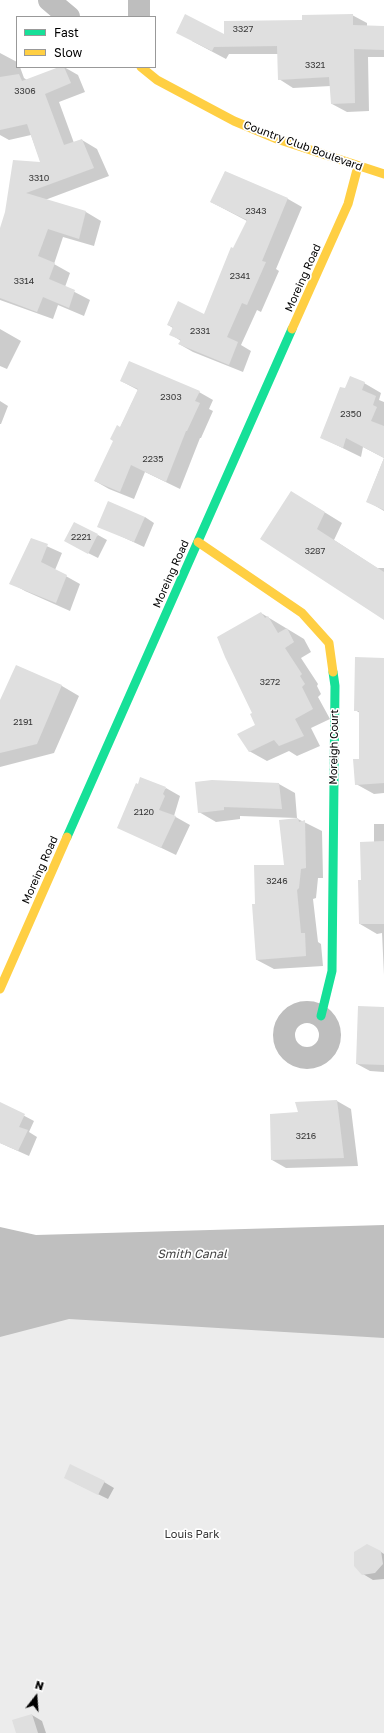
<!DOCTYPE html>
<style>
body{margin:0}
#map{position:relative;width:384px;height:1733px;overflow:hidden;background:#fff;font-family:"Golos Text",sans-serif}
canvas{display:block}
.legend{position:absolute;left:16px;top:16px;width:140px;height:52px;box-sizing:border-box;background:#fff;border:1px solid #999;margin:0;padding:5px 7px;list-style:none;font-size:12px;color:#000}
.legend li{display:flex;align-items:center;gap:8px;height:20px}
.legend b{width:20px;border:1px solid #999}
.north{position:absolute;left:16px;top:1677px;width:40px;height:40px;-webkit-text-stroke:3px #fff;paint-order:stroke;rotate:17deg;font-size:11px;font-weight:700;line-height:16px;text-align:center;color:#000}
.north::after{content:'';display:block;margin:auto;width:14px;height:18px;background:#000;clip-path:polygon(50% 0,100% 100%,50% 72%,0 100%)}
</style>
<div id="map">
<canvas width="384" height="1733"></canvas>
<ul class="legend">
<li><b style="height:5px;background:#16e098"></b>Fast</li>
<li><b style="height:5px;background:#ffcf43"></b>Slow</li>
</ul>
<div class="north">N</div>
</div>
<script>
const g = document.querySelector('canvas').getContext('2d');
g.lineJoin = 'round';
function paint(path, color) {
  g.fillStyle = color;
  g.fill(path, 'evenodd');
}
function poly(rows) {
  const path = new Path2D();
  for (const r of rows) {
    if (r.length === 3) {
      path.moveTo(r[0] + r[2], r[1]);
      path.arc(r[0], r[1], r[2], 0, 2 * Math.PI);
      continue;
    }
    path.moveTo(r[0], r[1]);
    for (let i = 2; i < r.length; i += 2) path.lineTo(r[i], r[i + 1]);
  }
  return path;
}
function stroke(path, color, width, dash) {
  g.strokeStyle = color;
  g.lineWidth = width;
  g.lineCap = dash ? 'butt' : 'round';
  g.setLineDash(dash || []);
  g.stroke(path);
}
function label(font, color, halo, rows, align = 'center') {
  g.font = font + ' "Golos Text",sans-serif';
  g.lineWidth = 3.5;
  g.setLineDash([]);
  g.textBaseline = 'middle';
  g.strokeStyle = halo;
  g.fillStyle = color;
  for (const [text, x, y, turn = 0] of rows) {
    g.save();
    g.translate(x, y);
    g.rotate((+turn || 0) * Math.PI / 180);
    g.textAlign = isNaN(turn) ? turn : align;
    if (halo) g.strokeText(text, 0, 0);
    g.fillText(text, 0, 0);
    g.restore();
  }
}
paint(poly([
 [54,1314,384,1336,384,1733,0,1733,0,1327]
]), '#ececec');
paint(poly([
 [384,1225,384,1338,69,1319,0,1337,0,1227,36,1235]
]), '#bfbfbf');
paint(poly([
 [352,15,367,23,367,26,384,27,384,57,368,57,369,111,347,112,332,104,331,86,293,88,279,79,278,54,229,54,226,59,192,41,303,21],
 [0,53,17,62,17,67,20,67,24,78,27,80,64,67,78,75,85,92,59,102,74,143,82,140,97,149,109,176,45,200,86,212,101,221,94,246,63,237,54,264,70,273,65,287,90,300,84,316,58,305,53,319,0,300,0,231,41,163,31,135,9,140,0,135],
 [225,172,288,199,302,207,276,269,279,271,261,312,257,310,241,345,251,351,243,372,193,352,179,344,181,341,170,334,173,328,168,325,204,316,247,221,211,202],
 [0,329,21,341,7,369,0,366],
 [121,381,199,392,213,400,209,409,213,411,201,438,200,438,180,489,145,472,134,499,109,489,95,481,138,390],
 [364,383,381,393,379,400,384,402,384,511,367,501,384,458,363,447,361,457,322,438,346,389],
 [0,401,8,406,1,424,0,424],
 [308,502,342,523,334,540,377,568,384,568,384,618,262,539],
 [145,517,154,523,144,547,99,526],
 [98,535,107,540,98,558,76,547],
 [31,539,62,553,55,570,80,584,70,611,25,591,11,583],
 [261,613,304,639,311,652,301,658,318,684,317,686,321,694,318,697,330,719,311,728,320,746,297,756,289,751,267,761,249,751,256,725,253,714],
 [384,659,384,793,374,794,356,784,360,759,360,713,355,710],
 [17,666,62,686,79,696,54,753,0,767,0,703],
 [279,784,295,793,297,818,240,816,240,819,216,822,199,812],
 [166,788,180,796,174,816,190,825,176,855,118,827],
 [298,819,322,831,323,878,318,878,316,898,313,899,318,942,321,944,323,966,274,969,257,960,256,905,285,866],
 [374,824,384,824,384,975,382,933,377,934,360,924,362,881,374,843],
 [384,1008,384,1072,370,1071,357,1064],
 [337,1101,351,1109,358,1166,286,1168,272,1160,300,1113,296,1103],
 [0,1103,34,1121,29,1132,37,1137,29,1156,0,1143],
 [104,1482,114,1488,108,1499,75,1483],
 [381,1552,384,1554,384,1579,373,1580,363,1574],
 [32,1715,42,1721,46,1733,17,1733]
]), '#0003');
paint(poly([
 [185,14,224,34,224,21,302,20,302,15,353,14,353,25,384,26,384,50,354,49,355,103,331,104,329,77,278,80,277,46,214,47,212,51,176,33],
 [59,67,64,67,71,83,45,94,64,145,82,139,94,168,26,193,86,211,79,239,48,229,38,256,55,263,49,279,75,290,69,308,43,297,37,312,0,298,0,228,5,212,13,160,40,162,27,124,0,130,0,77,19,74,22,81],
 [225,171,288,198,262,261,266,262,247,305,242,303,227,337,238,342,229,365,178,344,181,340,169,335,173,327,167,325,178,301,204,314,231,247,233,248,247,220,210,202],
 [129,361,200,391,195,401,200,403,187,431,186,431,166,482,131,465,120,492,94,481,113,441,110,439,117,425,120,427,138,389,120,381],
 [350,376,365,382,362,390,376,396,373,405,377,407,371,421,384,426,384,510,366,502,384,458,346,438,343,448,320,438,340,387,345,388],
 [291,491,325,512,317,529,384,572,384,620,260,539],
 [108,501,145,517,134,542,97,527],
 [74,522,98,534,88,554,64,541],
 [31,538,48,544,41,562,67,575,56,603,9,584],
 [261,612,265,618,268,616,278,633,287,628,294,642,285,648,302,674,300,676,305,684,302,687,313,709,295,719,304,736,279,746,274,740,249,752,237,734,255,725,250,714,252,713,225,657,217,637],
 [355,657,384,658,384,783,355,785,353,759,359,759,359,711,354,711],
 [16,665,62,685,37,744,0,753,0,700],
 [140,777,166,787,163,794,165,796,159,810,176,816,161,848,117,828,136,783,138,784],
 [212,780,279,783,282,809,224,807,224,810,198,813,195,782],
 [298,818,299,822,305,820,306,868,301,869,299,888,297,890,301,933,305,933,306,956,256,960,252,904,255,904,254,865,284,865,279,820],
 [384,841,384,924,359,924,358,880,361,880,360,842],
 [358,1006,384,1007,384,1065,356,1064],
 [337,1100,344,1158,271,1160,270,1114,298,1112,295,1102],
 [0,1102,25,1114,19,1127,28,1130,18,1151,0,1143],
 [70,1464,105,1481,98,1495,64,1478],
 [367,1544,381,1551,383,1564,375,1573,362,1575,354,1566,354,1552],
 [32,1714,38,1733,16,1733,12,1720]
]), '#dfdfdf');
stroke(poly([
 [49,0,69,17],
 [139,0,139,17],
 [307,1035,23]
]), '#bebebe', 22);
stroke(poly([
 [67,837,292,329],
 [321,1016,332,971,335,686,333,672]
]), '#16e098', 9);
stroke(poly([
 [141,67,157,80,234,121,277,139,384,174],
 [292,329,348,204,358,166],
 [198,542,302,613,329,643,333,672],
 [0,989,67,837]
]), '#ffcf43', 9);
label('9px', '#383838', null, [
 ["3327",243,29],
 ["3321",315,65],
 ["3306",25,91],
 ["3310",39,178],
 ["2343",256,211],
 ["2341",240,276],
 ["3314",24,281],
 ["2331",200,331],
 ["2303",171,397],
 ["2350",351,414],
 ["2235",153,459],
 ["2221",81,537],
 ["3287",315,551],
 ["3272",270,682],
 ["2191",23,722],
 ["2120",144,812],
 ["3246",277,881],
 ["3216",306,1136]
]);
label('11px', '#000', '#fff', [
 ["Country Club Boulevard",303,146,20],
 ["Moreing Road",303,278,-66],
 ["Moreing Road",171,574,-66],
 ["Moreigh Court",334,747,-89],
 ["Moreing Road",40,870,-66]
]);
label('11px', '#333', '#fff', [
 ["Louis Park",192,1535]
]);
label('italic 12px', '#444', '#fff', [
 ["Smith Canal",192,1254]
]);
</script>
